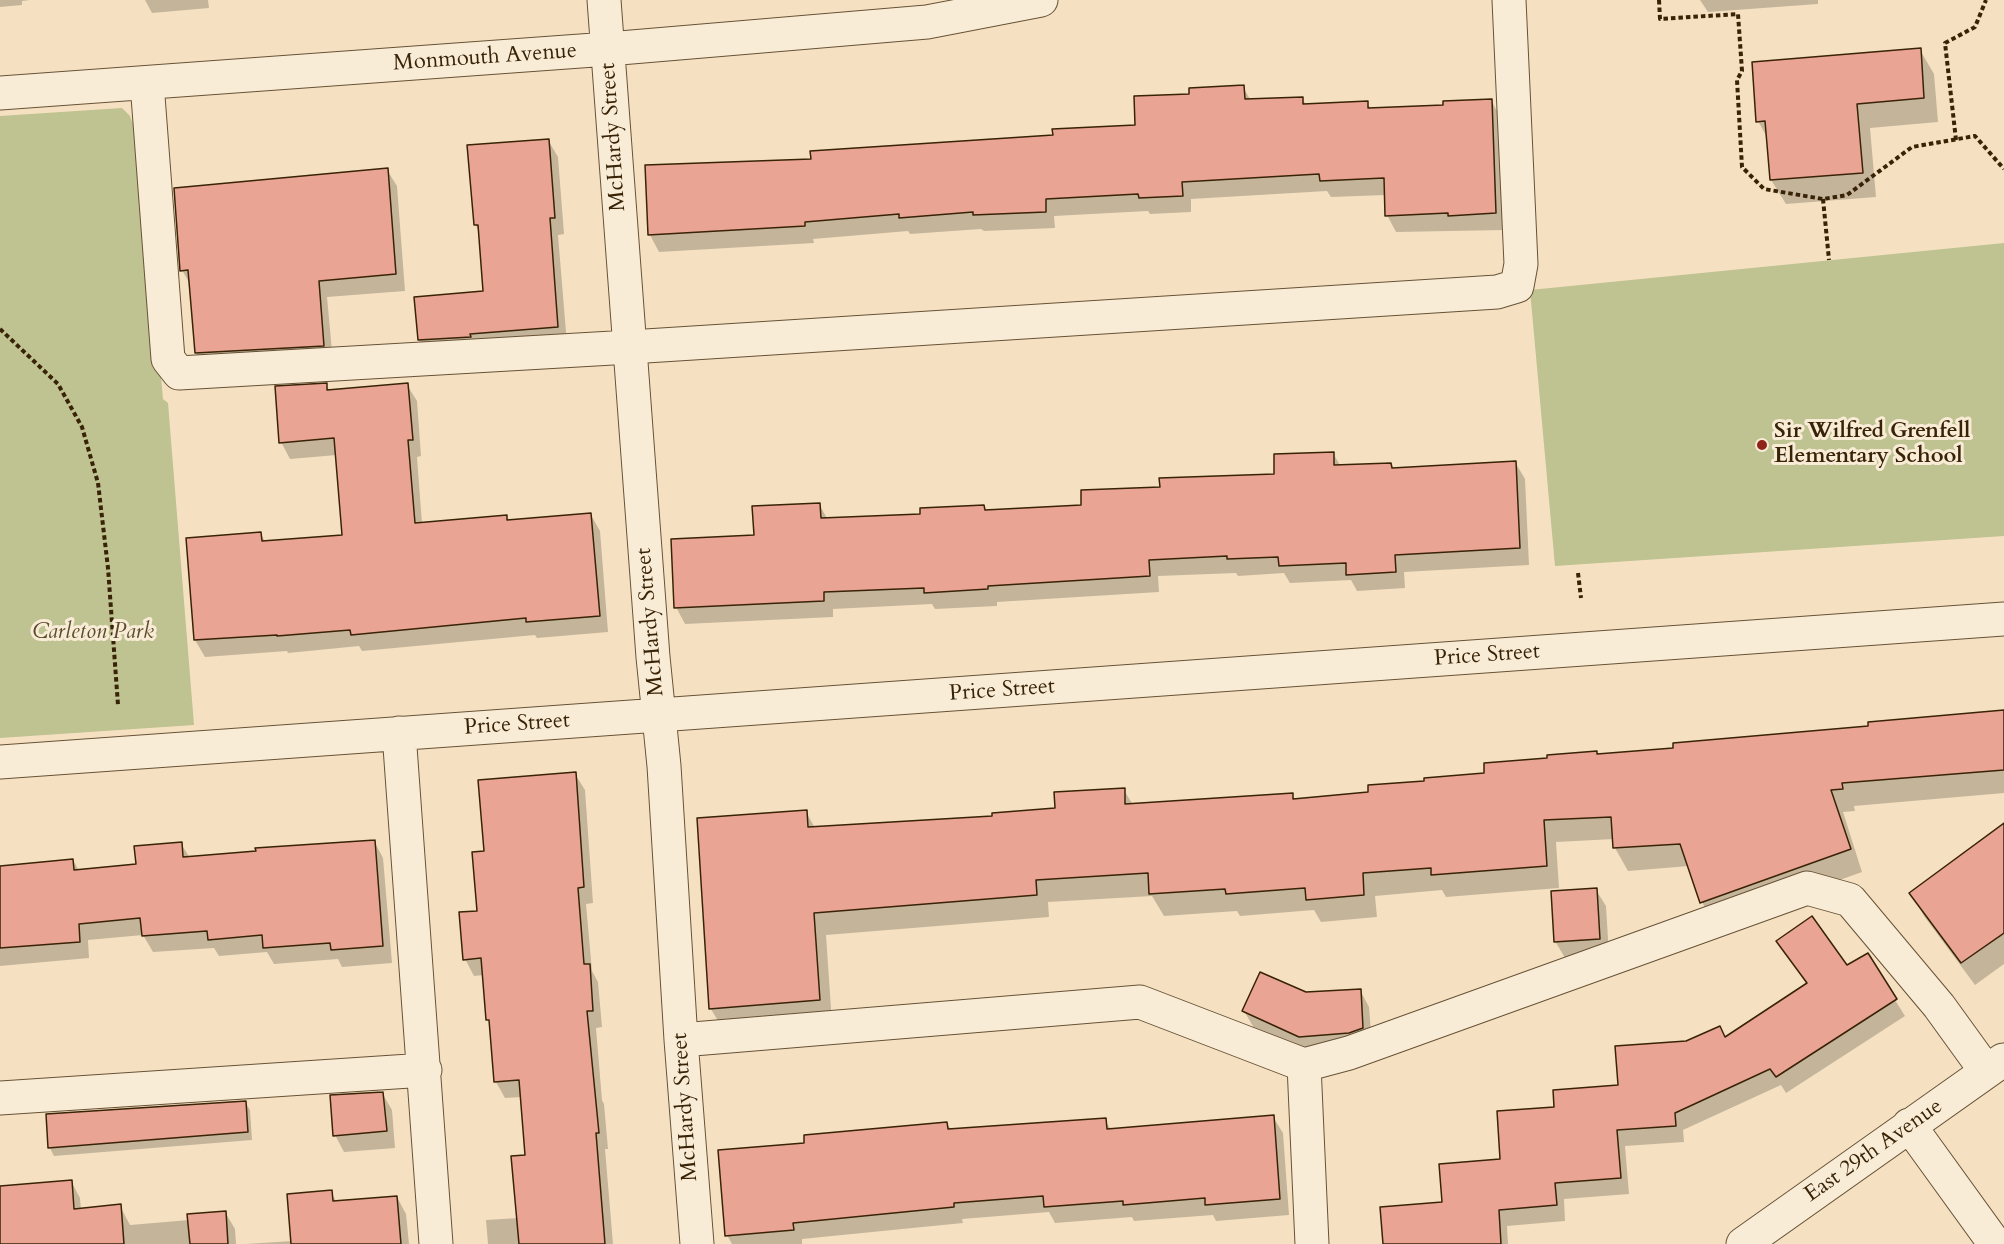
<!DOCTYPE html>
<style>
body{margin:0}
canvas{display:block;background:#f5e1c1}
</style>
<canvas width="2004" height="1244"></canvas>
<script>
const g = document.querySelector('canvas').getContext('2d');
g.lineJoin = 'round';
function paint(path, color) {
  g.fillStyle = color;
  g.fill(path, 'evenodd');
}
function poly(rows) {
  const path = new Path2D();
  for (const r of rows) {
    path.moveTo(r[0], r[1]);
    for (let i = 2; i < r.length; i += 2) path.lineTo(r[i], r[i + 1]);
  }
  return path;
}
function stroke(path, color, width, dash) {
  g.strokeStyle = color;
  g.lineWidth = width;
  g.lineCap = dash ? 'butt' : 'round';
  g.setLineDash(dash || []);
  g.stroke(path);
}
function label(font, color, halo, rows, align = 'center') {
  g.font = font + ' Cardo,serif';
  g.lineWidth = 6;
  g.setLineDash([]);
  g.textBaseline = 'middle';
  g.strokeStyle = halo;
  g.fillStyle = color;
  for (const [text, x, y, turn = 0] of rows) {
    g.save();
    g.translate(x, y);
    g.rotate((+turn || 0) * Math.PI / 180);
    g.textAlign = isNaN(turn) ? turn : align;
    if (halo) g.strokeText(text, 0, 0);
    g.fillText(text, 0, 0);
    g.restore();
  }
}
paint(poly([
 [122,108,130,116,140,144,163,399,168,403,194,725,0,738,0,116],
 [2004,243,2004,536,1555,566,1530,290]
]), '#bfc291');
paint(poly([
 [0,0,30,0,22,1,22,5,0,7],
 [145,0,208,0,209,8,152,13],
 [1700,0,1818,0,1818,4,1708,12],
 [1920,50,1934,74,1938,122,1870,128,1876,197,1786,204,1771,180,1768,139,1758,121],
 [1243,87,1251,101,1302,98,1306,105,1367,102,1371,110,1445,106,1491,100,1500,117,1505,230,1396,232,1387,215,1386,195,1331,197,1327,191,1191,199,1191,212,1150,214,1148,211,1054,216,1055,228,984,231,981,229,910,234,908,231,813,239,814,243,659,252,650,235,647,167,813,160,1054,137,1137,126,1190,95],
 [548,140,558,157,564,234,558,235,567,344,429,357,419,340,416,298,485,292,480,233,475,224],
 [387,170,397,186,405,291,327,297,333,362,206,370,196,353,191,286,182,270],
 [326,385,330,391,407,385,417,401,421,456,417,457,422,524,506,517,509,521,591,515,600,531,608,632,537,638,535,635,362,651,359,646,288,653,287,651,205,657,195,640,261,534,265,542,344,537,337,455,290,459,281,442],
 [1333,453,1341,467,1391,464,1394,469,1515,462,1525,479,1529,565,1404,572,1405,588,1357,591,1351,580,1290,583,1284,573,1238,576,1236,573,1158,576,1159,592,997,602,997,606,935,609,932,604,833,609,833,617,685,624,676,607,755,536,819,504,828,520,922,515,983,506,986,511,1083,506,1161,488,1276,475],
 [2004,712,2004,793,1854,806,1855,811,1843,812,1862,872,1714,925,1702,902,1689,866,1628,871,1615,848,1614,839,1556,842,1559,888,1446,897,1442,890,1375,896,1377,917,1321,922,1314,910,1240,916,1237,911,1164,916,1152,896,1048,902,1049,917,826,935,832,1023,724,1031,711,1009,806,812,815,828,993,817,1057,810,1124,790,1133,805,1292,795,1295,800,1370,794,1426,782,1486,774,1597,755,1675,750],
 [575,774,585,790,593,903,586,904,592,971,598,982,602,1027,596,1028,602,1100,604,1104,608,1149,605,1149,613,1244,488,1244,486,1220,518,1218,526,1156,522,1097,505,1098,496,1082,484,975,474,976,465,959,479,912,485,852],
 [2004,825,2004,964,1975,985,1924,916,1911,893],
 [374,841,383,858,392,963,342,967,338,959,274,964,267,952,219,956,214,948,153,952,143,935,88,940,89,958,0,966,0,867,73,860,79,871,138,865,181,844,190,858],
 [1596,890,1606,906,1609,955,1565,958,1555,941],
 [1778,941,1847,967,1895,1000,1905,1016,1786,1093,1781,1085,1683,1130,1684,1142,1625,1146,1629,1194,1564,1199,1565,1221,1507,1226,1508,1244,1385,1244,1502,1160,1556,1108,1619,1087,1726,1039,1807,985],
 [1360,990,1369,1007,1372,1045,1310,1053,1254,1028,1244,1011,1306,994],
 [382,1093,392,1110,395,1148,344,1152,335,1135],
 [245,1102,250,1110,252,1140,54,1156,50,1148],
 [1273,1117,1283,1133,1289,1215,1216,1221,1213,1215,1134,1221,1132,1217,1055,1223,1049,1212,962,1219,963,1223,802,1239,802,1244,732,1244,727,1235,806,1145,947,1123,951,1130,1105,1120,1111,1130],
 [71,1181,80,1198,81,1210,120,1206,130,1225,189,1220,225,1212,235,1229,236,1244,0,1244,0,1188],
 [331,1192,337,1203,397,1197,406,1214,409,1244,245,1244,293,1241]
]), '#0003');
const building = poly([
 [1921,48,1924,98,1857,104,1863,173,1770,180,1765,121,1756,122,1752,62,1921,48],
 [1244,85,1245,99,1303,97,1303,104,1368,101,1368,108,1443,105,1443,101,1492,99,1496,213,1448,216,1448,213,1385,216,1384,178,1320,181,1319,174,1182,182,1183,196,1139,198,1138,194,1046,199,1046,212,973,215,973,212,899,218,899,214,805,222,805,226,648,235,645,165,811,159,810,151,1053,135,1052,129,1135,125,1134,96,1189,94,1189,88,1244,85],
 [549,139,555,218,550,218,558,327,470,334,471,337,418,340,414,297,483,291,478,225,474,225,467,145,549,139],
 [388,168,396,274,319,281,324,346,195,353,188,270,180,271,174,188,388,168],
 [327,383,327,390,408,383,413,440,408,440,415,523,507,515,507,520,591,513,600,616,526,622,526,618,351,635,350,630,277,636,277,635,194,640,186,538,261,532,262,541,342,535,334,438,279,443,275,386,327,383],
 [1334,452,1334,465,1391,463,1392,468,1516,461,1520,548,1395,555,1396,572,1346,575,1346,563,1279,566,1278,557,1227,559,1227,556,1149,560,1150,576,988,586,988,589,924,593,924,588,824,592,824,601,674,608,671,539,754,535,752,506,820,503,821,518,920,514,920,508,984,505,985,510,1081,505,1081,490,1160,487,1159,478,1274,474,1274,454,1334,452],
 [2004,710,2004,770,1842,783,1843,789,1831,790,1851,849,1700,903,1680,844,1613,848,1611,817,1544,820,1547,866,1431,875,1431,868,1363,873,1364,895,1306,900,1305,888,1226,894,1225,889,1149,894,1148,873,1036,880,1037,895,814,913,820,1000,709,1009,697,818,807,810,808,827,992,816,992,813,1055,808,1054,792,1125,788,1125,804,1293,793,1293,799,1368,792,1368,785,1424,781,1424,778,1484,773,1484,763,1547,758,1547,755,1597,751,1597,754,1673,748,1673,743,1868,726,1868,722,2004,710],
 [576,772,584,887,578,888,584,964,590,964,593,1011,587,1011,599,1133,596,1133,605,1244,519,1244,511,1156,525,1155,519,1080,494,1082,489,1020,486,1020,481,958,463,960,459,912,477,911,472,852,484,851,478,780,576,772],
 [2004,823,2004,933,1961,963,1909,893,2004,823],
 [375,840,383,946,331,950,330,943,263,948,262,935,208,940,207,931,142,936,140,918,79,924,80,942,0,948,0,866,73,859,74,870,136,864,134,846,182,842,183,857,256,851,255,848,375,840],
 [1597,888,1600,939,1554,942,1551,891,1597,888],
 [1812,916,1847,965,1868,953,1897,999,1776,1077,1770,1069,1675,1113,1676,1126,1617,1130,1621,1178,1555,1183,1557,1205,1499,1210,1501,1244,1383,1244,1380,1207,1442,1202,1439,1164,1500,1159,1497,1111,1554,1107,1553,1090,1618,1085,1615,1046,1686,1041,1720,1026,1725,1037,1807,983,1776,941,1812,916],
 [1260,972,1306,992,1361,989,1363,1028,1349,1033,1299,1037,1242,1011,1260,972],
 [383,1092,387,1131,333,1136,330,1095,383,1092],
 [246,1101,248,1132,48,1148,46,1114,246,1101],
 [1274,1115,1280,1199,1205,1205,1205,1198,1123,1205,1123,1201,1044,1207,1043,1196,954,1203,954,1207,793,1223,794,1230,725,1236,718,1150,804,1143,804,1135,947,1122,948,1129,1106,1118,1107,1129,1274,1115],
 [72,1180,74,1209,121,1204,124,1244,0,1244,0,1186,72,1180],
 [332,1190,333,1201,397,1196,401,1244,291,1244,287,1194,332,1190],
 [226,1211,228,1244,190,1244,187,1214,226,1211]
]);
paint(building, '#eaa494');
stroke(building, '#392307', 1.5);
const minor = poly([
 [604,0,653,657,664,766,681,1040,697,1244],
 [147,83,168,359,179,373,630,347,1497,292,1517,286,1521,264,1509,0],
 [0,93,608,49,927,22,1041,0],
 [399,733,436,1244],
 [0,762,2004,619],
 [681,1040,1140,1002,1304,1065,1349,1053,1807,888,1850,900,1939,1006,1986,1071],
 [1304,1065,1312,1244],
 [0,1098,425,1070],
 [1909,1125,1995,1244],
 [1743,1244,2003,1060]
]);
stroke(minor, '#685236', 35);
stroke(poly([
 [1659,0,1660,19,1738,14,1742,71,1737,80,1742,167,1764,189,1823,199,1847,195,1912,147,1975,136,2004,169],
 [1956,140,1945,43,1975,27,1986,0],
 [1823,199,1829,260],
 [0,329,58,384,82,427,98,483,108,568,118,705],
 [1578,573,1581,598]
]), '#392307', 4, [4.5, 3]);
stroke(minor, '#f8ecd7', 33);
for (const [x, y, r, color] of [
 [1762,445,6,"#8f2418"]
]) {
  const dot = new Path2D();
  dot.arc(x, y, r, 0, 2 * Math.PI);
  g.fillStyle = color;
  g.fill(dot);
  stroke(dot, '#f8ecd7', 2);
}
label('22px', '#392307', '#f8ecd7', [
 ["Monmouth Avenue",485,58,-4],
 ["McHardy Street",614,137,-94],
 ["McHardy Street",651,622,-95],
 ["Price Street",1487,656,-4],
 ["Price Street",1002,691,-4],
 ["Price Street",517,725,-4],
 ["McHardy Street",686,1107,-94],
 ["East 29th Avenue",1874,1151,-35]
]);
label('bold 22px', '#392307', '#f8ecd7', [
 ["Sir Wilfred Grenfell",1774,432],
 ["Elementary School",1774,457]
], 'left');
label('italic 22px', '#5a4b2a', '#f8ecd7', [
 ["Carleton Park",93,633]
]);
</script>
